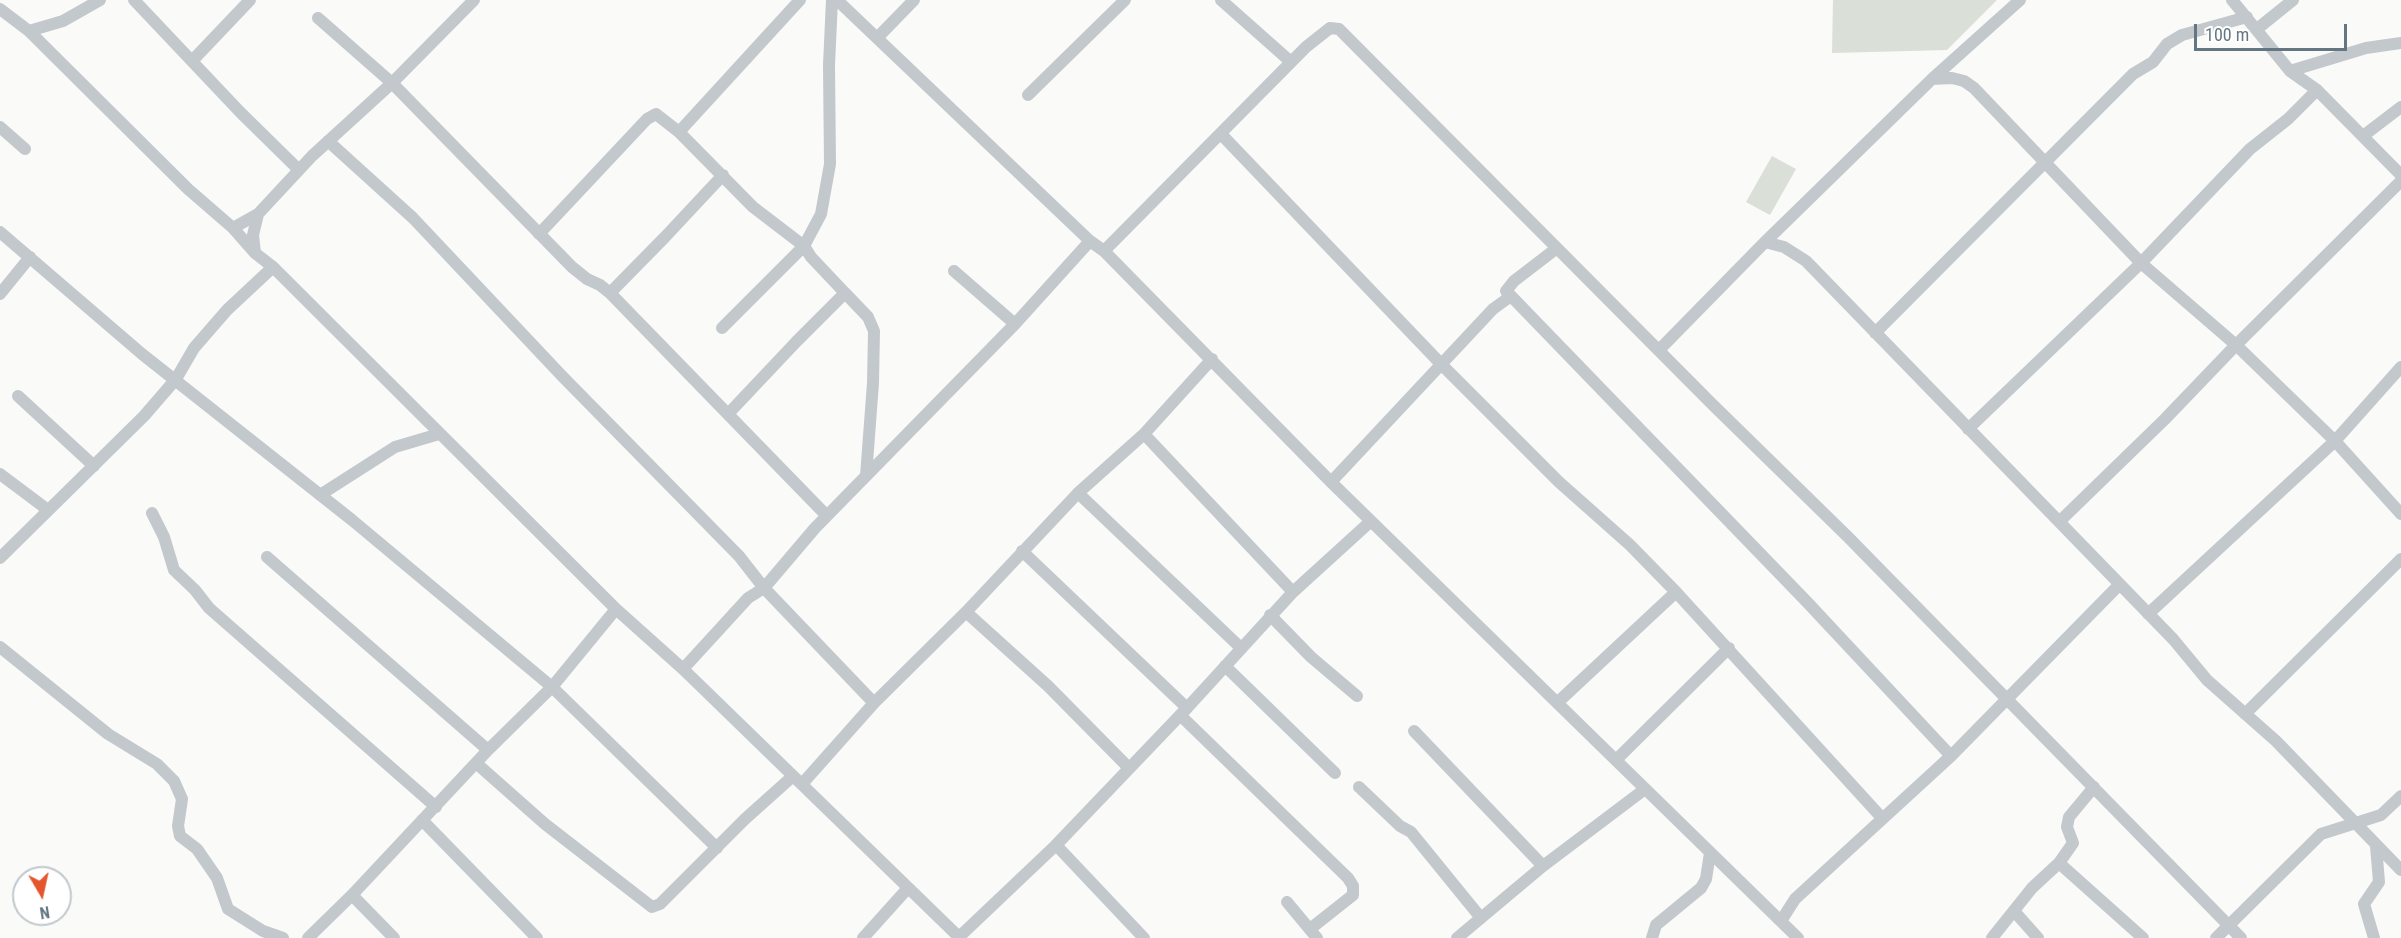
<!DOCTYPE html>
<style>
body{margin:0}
#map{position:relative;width:2401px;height:938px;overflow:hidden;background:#fafaf8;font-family:"Roboto Condensed",sans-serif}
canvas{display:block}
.north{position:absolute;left:12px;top:866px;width:60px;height:60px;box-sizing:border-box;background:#fff;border:2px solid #c1c8cd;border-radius:50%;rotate:171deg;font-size:16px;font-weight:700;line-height:24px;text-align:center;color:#657683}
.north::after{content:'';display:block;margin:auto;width:21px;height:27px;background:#e4572e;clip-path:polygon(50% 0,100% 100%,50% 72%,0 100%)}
.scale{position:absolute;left:2194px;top:24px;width:153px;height:27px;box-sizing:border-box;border:3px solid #657683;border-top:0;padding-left:8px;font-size:18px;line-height:21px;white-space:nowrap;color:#657683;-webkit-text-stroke:4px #fff;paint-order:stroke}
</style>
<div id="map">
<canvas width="2401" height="938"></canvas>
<div class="north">N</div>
<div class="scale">100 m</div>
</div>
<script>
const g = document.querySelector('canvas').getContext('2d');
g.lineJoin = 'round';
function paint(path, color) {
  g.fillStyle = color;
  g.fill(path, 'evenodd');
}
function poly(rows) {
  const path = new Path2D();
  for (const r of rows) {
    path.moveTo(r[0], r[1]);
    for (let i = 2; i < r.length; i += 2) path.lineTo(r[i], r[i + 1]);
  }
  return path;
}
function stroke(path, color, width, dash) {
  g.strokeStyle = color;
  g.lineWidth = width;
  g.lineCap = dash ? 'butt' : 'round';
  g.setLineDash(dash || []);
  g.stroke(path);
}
paint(poly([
 [1833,0,1997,0,1947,50,1832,53],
 [1772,156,1796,169,1770,215,1746,202]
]), '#dadfd7');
stroke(poly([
 [134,0,240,112,299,170],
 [837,0,1090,241,1104,251,1331,482,1798,938],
 [1221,0,1291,62],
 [2232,0,2290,71,2317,90,2401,175],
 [0,9,29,31,188,189,233,228,255,253,273,267,616,609,683,669,960,938],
 [318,18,392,83,572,267,587,279,600,285,610,293,665,237,723,175],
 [2257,29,2293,0],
 [29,31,63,21,100,0],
 [877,38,914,0],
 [192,61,250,0],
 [2290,71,2366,48,2401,43],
 [1932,79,1952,78,1964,81,1974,88,2141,263,2236,345,2335,441,2401,514],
 [1028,95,1125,0],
 [0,127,25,149],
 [679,132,800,0],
 [1221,134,1441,364,1559,482,1630,545,1676,592,1882,818],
 [2363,136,2401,107],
 [328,141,413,218,563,377,739,556,764,588,874,703],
 [233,228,258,214,312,156,392,83,474,0],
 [0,232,142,354,352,520,552,687,717,848],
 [539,234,647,119,656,114,679,132,753,207,804,246,811,257,845,293,796,342,728,414],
 [1765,242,1784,247,1806,261,2173,639,2207,680,2276,741,2401,870],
 [1104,251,1306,47,1330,28,1339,29,1712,404,1848,537,2241,938],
 [255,253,253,235,258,214],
 [954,271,1015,324],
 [610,293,827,516],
 [845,293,868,317,874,331,873,383,866,476],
 [0,294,30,257],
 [1511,296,1807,602,1951,756],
 [722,328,804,246,821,214,830,164,829,65,832,0],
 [1875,333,2133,74,2153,62,2167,44,2182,35,2247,17],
 [1659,350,1765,242,1932,79,2020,0],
 [18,396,94,466],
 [1968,429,2141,263,2250,149,2288,119,2317,90],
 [1144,434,1293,592],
 [0,474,48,510],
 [1331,482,1493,309,1511,296,1506,291,1514,281,1557,248],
 [1078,493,1241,648],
 [320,495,395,447,439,434],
 [152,513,164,537,174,570,195,590,209,608,436,807],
 [2060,521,2165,419,2236,345,2401,181],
 [1022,551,1187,708],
 [267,557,488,750],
 [0,558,144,416,176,379,194,348,227,310,273,267],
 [966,612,1048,686,1129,768],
 [2148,614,2335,441,2401,367],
 [1270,615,1311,657,1357,696],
 [0,647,108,734,157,764,174,781,182,799,178,826,180,836,197,849,217,878,228,909,263,931,283,938],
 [1225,666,1335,773],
 [683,669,748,598,764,588,815,528,1015,324,1090,241],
 [1557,703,1676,592],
 [2245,714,2401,559],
 [1180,715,1348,878,1353,886,1353,895,1310,929],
 [1414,731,1543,866],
 [1616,760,1729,648],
 [476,763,545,824,652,907,660,904,745,819,793,776],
 [802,784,874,703,966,612,1078,493,1144,434,1212,359],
 [1359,787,1400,826,1411,832,1481,918],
 [422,820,537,938],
 [1056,845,1144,938],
 [2059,863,2143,938],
 [352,895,394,938],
 [1287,902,1317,938],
 [2014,911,2038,938],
 [1781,921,1795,899,1951,756,2119,585],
 [959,937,1056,845,1187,708,1293,592,1371,521],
 [308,938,352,895,488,750,552,687,616,609],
 [863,938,908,888],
 [1457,938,1543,866,1645,789],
 [1652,938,1656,925,1701,888,1706,879,1710,853],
 [1992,938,2032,888,2059,863,2073,843,2067,827,2069,817,2094,787],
 [2216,938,2321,834,2381,815,2401,796],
 [2374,938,2364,904,2379,882,2376,846]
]), '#c3c8cc', 12);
</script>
